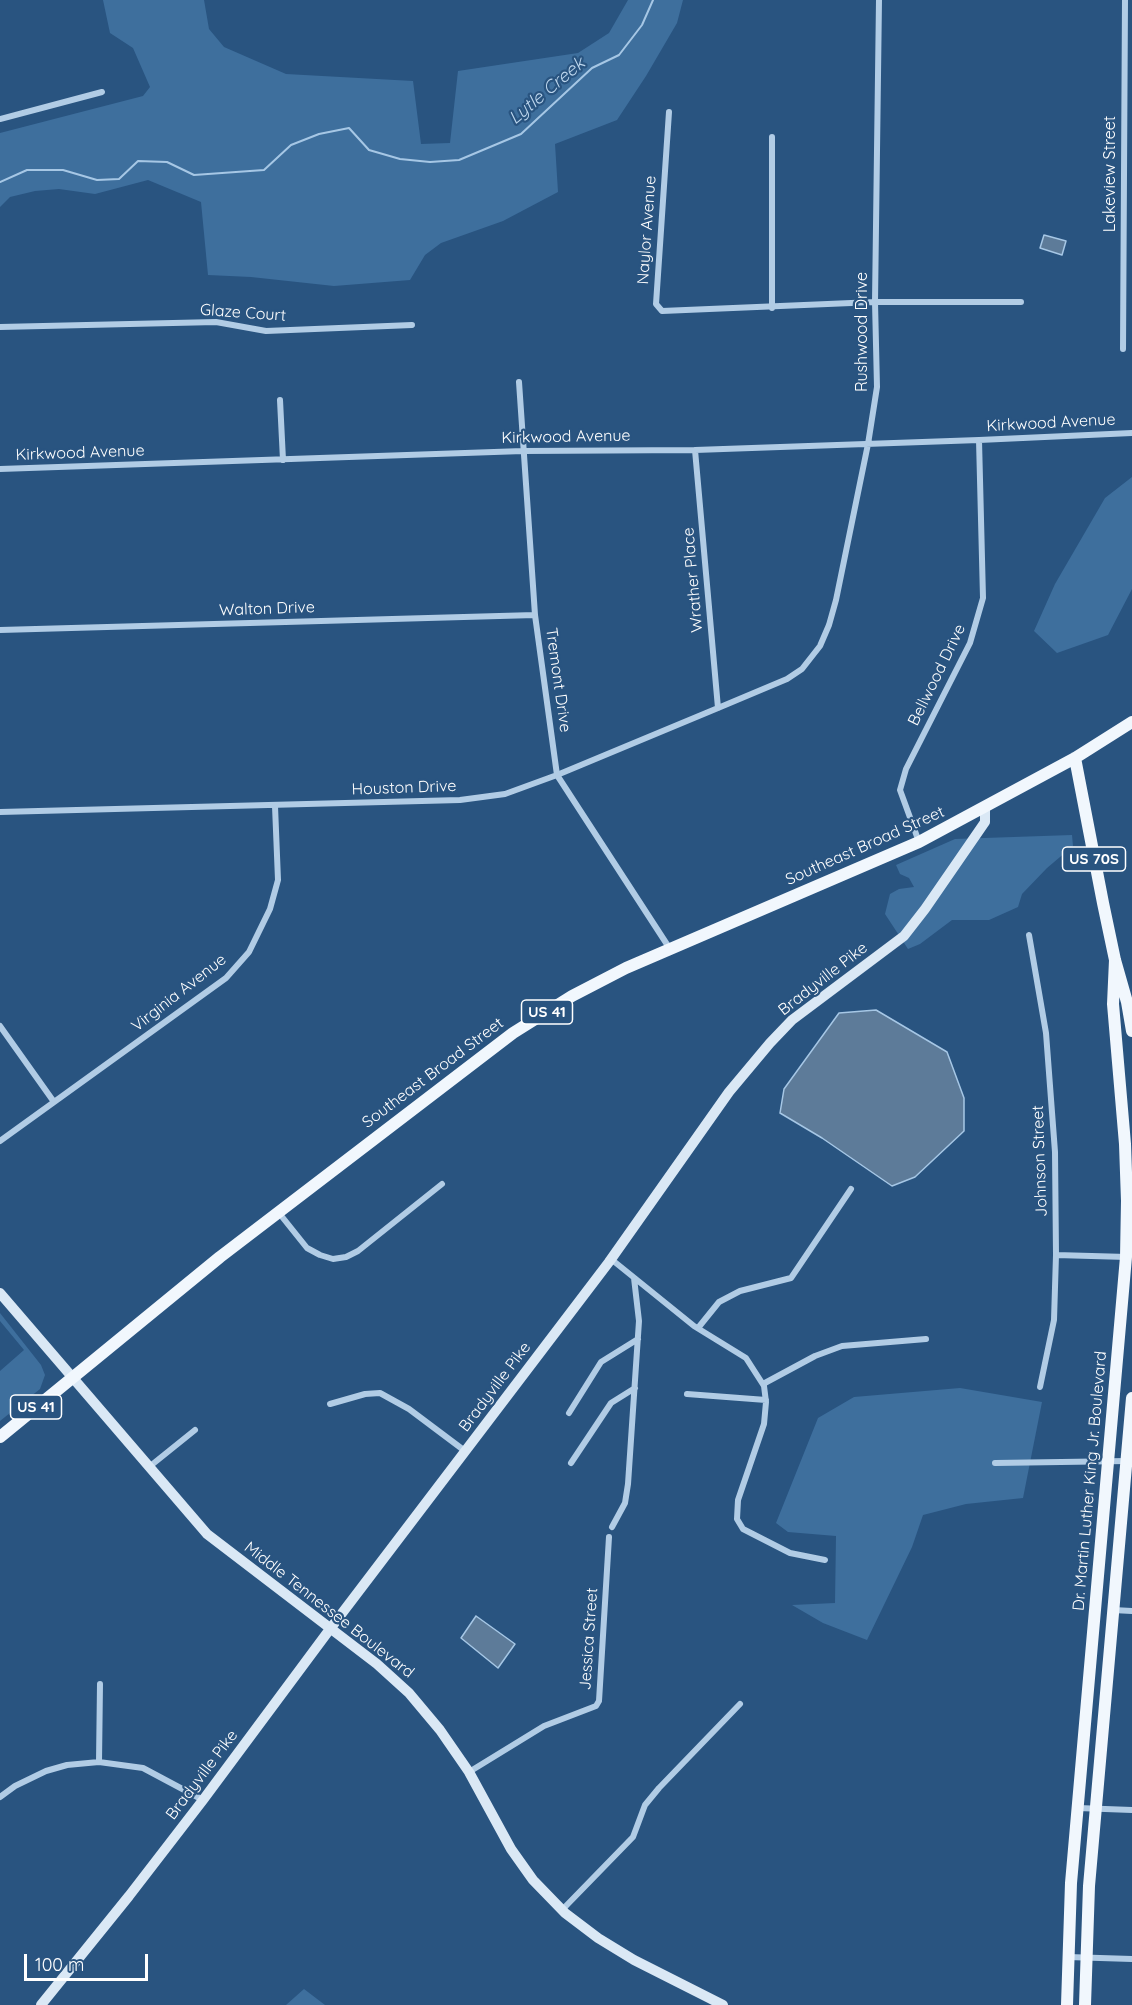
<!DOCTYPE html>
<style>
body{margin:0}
#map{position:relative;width:1132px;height:2005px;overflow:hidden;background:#295480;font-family:Quicksand,sans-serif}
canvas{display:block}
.scale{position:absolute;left:24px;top:1954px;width:124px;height:27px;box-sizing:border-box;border:3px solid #fff;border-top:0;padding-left:8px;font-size:18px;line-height:21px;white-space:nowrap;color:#fff;-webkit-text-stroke:4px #295480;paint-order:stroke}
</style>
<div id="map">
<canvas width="1132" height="2005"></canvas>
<div class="scale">100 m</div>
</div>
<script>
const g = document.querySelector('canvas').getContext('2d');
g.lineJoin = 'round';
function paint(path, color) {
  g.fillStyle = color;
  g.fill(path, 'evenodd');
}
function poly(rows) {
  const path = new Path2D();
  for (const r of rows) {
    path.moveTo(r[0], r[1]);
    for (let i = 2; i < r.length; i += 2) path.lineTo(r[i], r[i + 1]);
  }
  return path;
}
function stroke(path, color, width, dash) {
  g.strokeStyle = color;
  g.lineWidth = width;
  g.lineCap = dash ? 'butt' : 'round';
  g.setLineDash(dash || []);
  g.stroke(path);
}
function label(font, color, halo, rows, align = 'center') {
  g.font = font + ' Quicksand,sans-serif';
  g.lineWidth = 4.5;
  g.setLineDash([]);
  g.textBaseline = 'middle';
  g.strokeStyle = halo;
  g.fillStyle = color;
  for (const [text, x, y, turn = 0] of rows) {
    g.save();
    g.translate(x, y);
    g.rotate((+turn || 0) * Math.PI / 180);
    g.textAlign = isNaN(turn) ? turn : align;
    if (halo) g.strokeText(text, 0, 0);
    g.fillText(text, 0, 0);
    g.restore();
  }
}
paint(poly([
 [103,0,204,0,209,29,224,47,286,74,413,81,421,144,450,143,458,71,578,53,609,33,628,0,683,0,677,23,646,76,617,120,555,144,558,192,503,221,441,243,425,255,410,280,334,286,251,277,208,275,201,202,148,180,95,194,59,189,35,191,10,197,0,207,0,133,143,96,150,87,133,48,110,33],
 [1132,477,1132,589,1108,635,1057,653,1034,631,1055,584,1105,498],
 [1072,835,1073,846,1047,868,1022,894,1018,907,989,920,952,920,920,944,908,949,885,914,890,894,899,889,914,887,909,878,900,874,896,865,955,839],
 [0,1313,41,1365,45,1375,40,1389,0,1421,0,1371,24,1350,0,1321],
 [960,1388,1042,1402,1023,1498,966,1504,923,1515,912,1547,867,1640,823,1623,792,1605,835,1603,836,1536,788,1532,776,1523,818,1418,854,1397],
 [304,1989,325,2005,286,2005]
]), '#3e6f9d');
const water = poly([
 [1044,235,1066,241,1062,255,1040,248,1044,235],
 [876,1010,947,1052,964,1098,964,1131,915,1177,892,1186,822,1138,780,1113,784,1089,839,1013,876,1010],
 [476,1616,515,1644,498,1668,461,1638,476,1616]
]);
paint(water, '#5d7b99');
stroke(water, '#a6c7e5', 1.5);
stroke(poly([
 [0,182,27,170,63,170,97,180,119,179,138,161,167,162,194,175,264,170,291,145,319,134,349,128,369,150,400,159,430,162,459,160,521,134,592,68,619,55,642,25,653,0]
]), '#a6c7e5', 2);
stroke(poly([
 [669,112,656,304,662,311,875,302,1021,302],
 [0,119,102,92],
 [772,308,772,137],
 [0,327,216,322,266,331,412,325],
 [1123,349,1125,0],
 [519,382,535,615,557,775,670,949],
 [280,400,283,460],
 [695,450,718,708],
 [0,469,523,451,695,450,979,440,1132,433],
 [0,630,535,615],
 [0,812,460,800,505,794,557,775,718,708,787,679,802,669,820,646,829,625,836,600,868,444,877,387,875,302,879,0],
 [919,842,900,790,906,769,970,643,983,598,979,440],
 [1029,935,1046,1033,1055,1152,1056,1255,1054,1320,1040,1387],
 [0,1026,54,1102],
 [0,1141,226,978,249,952,270,909,278,880,275,806],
 [279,1213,307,1248,320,1255,333,1259,346,1257,358,1251,442,1184],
 [1056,1255,1127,1257],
 [611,1259,694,1326,746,1358,764,1386,766,1402,764,1424,738,1500,737,1519,743,1529,790,1553,825,1560],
 [698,1328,719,1302,740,1291,791,1278,851,1189],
 [763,1384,815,1356,842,1346,926,1339],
 [687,1394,766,1400],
 [330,1404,365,1394,380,1393,409,1409,465,1451],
 [569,1413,601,1362,638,1339],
 [571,1463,611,1403,635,1388],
 [995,1463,1127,1461],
 [149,1467,195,1430],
 [612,1527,625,1503,628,1484,639,1321,634,1278],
 [1113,1610,1132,1611],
 [99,1762,100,1684],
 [469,1772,544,1726,596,1706,599,1701,609,1537],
 [0,1797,15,1786,46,1771,67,1765,99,1762,143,1768,203,1800],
 [1078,1808,1132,1810],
 [562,1910,633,1837,645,1805,659,1788,740,1704],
 [1068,1957,1132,1959]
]), '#b1cce5', 6);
stroke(poly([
 [0,1293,207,1534,377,1664,409,1693,440,1730,469,1772,511,1849,533,1880,565,1913,598,1938,634,1960,723,2005],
 [41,2005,129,1896,203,1800,330,1629,609,1262,729,1092,770,1043,792,1020,904,936,925,909,985,822,985,808]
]), '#dae8f5', 10);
stroke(poly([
 [1075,758,1103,903,1115,960,1127,1002,1132,1031],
 [0,1437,220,1257,513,1033,572,996,626,968,919,842,1075,758,1132,722],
 [1067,2005,1071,1883,1126,1257,1127,1201,1125,1144,1113,1004,1115,960],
 [1085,2005,1089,1886,1132,1398]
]), '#f1f7fd', 12);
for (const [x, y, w] of [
 [1094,859,63],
 [547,1012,51],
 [36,1407,51]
]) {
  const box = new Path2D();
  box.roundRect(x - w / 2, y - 12, w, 24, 4.5);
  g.fillStyle = '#295480';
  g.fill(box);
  stroke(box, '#fff', 1.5);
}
label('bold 15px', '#fff', null, [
 ["US 70S",1094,859],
 ["US 41",547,1012],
 ["US 41",36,1407]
]);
label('16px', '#fff', '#295480', [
 ["Lakeview Street",1110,174,-90],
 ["Naylor Avenue",647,230,-86],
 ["Glaze Court",243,313,4],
 ["Rushwood Drive",862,332,-90],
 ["Kirkwood Avenue",1051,423,-3],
 ["Kirkwood Avenue",566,437,-1],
 ["Kirkwood Avenue",80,453,-2],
 ["Wrather Place",693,580,-95],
 ["Walton Drive",267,609,-2],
 ["Bellwood Drive",937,675,-64],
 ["Tremont Drive",558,680,82],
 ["Houston Drive",404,788,-2],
 ["Southeast Broad Street",865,846,-24],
 ["Bradyville Pike",823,979,-38],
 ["Virginia Avenue",179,993,-38],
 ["Southeast Broad Street",433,1073,-37],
 ["Johnson Street",1040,1161,-92],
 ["Bradyville Pike",495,1387,-53],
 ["Dr. Martin Luther King Jr. Boulevard",1090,1481,-85],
 ["Middle Tennessee Boulevard",329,1610,38],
 ["Jessica Street",589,1639,-86],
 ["Bradyville Pike",202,1775,-53]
]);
label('italic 18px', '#bdd6ed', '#295480', [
 ["Lytle Creek",547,91,-40]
]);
</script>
